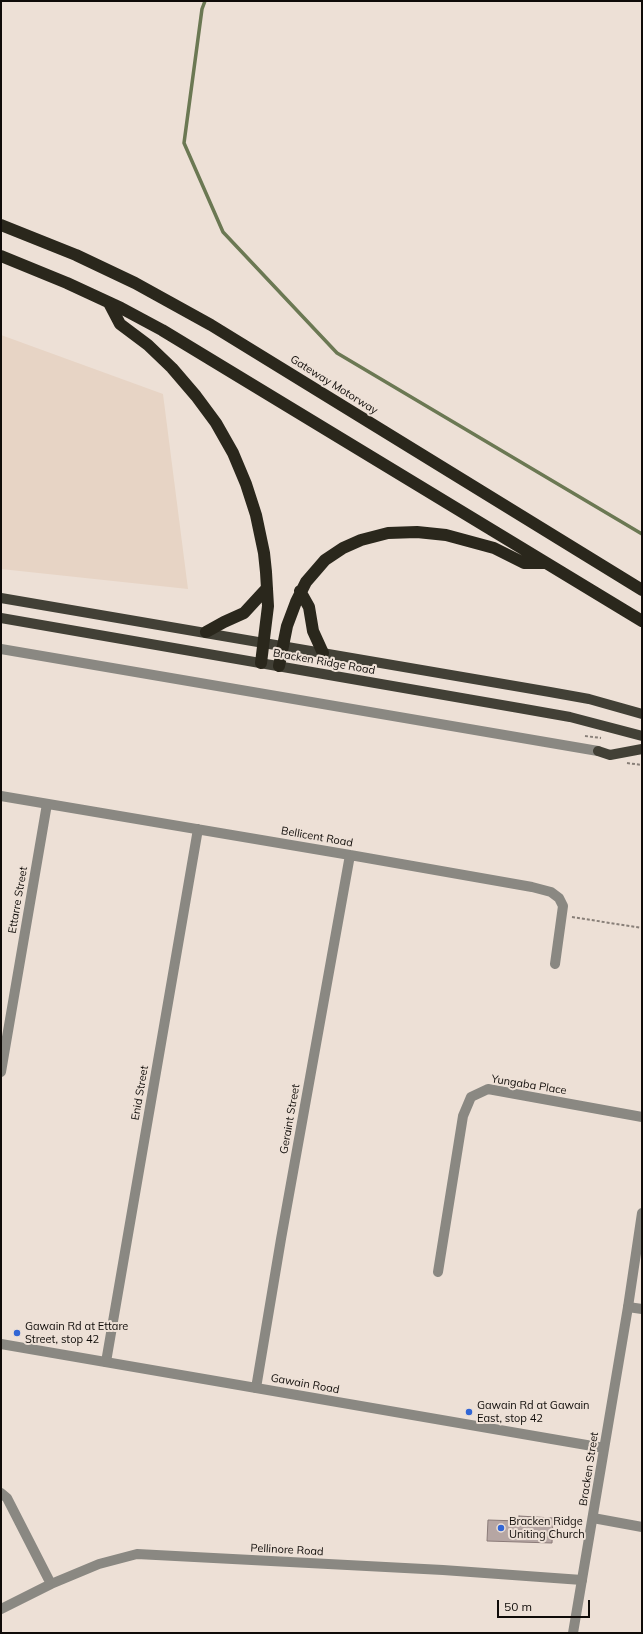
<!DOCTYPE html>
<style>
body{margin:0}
#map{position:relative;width:643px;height:1634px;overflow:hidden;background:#ede0d6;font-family:Mulish,sans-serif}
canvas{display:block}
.frame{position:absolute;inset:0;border:2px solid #0f0b08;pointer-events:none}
.scale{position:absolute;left:497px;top:1600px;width:93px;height:18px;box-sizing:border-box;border:2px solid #0f0b08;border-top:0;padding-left:5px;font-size:12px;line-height:14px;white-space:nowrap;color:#0f0b08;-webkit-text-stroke:3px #ede0d6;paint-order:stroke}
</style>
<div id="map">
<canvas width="643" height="1634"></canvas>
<div class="frame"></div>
<div class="scale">50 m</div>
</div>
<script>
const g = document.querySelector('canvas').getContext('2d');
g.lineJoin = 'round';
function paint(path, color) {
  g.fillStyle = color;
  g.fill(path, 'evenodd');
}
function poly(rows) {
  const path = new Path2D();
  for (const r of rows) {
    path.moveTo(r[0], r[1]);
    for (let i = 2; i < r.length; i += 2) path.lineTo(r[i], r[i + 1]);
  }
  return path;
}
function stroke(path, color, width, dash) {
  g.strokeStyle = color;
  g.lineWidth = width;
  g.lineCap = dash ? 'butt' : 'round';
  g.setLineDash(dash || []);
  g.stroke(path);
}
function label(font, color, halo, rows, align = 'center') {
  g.font = font + ' Mulish,sans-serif';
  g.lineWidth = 4;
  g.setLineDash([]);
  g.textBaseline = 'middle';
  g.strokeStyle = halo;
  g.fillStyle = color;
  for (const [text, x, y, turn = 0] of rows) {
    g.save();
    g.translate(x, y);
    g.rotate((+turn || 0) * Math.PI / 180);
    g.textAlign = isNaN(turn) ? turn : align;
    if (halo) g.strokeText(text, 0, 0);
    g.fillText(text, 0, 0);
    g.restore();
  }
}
paint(poly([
 [1,335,163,394,188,589,1,569]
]), '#e7d4c5');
stroke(poly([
 [205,1,202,9,184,143,223,232,337,353,642,534]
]), '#6b7853', 3.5);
const building = poly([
 [519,1516,553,1518,552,1543,487,1541,488,1520,519,1521,519,1516]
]);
paint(building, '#b6a6a3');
stroke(building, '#8a7a78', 1);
stroke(poly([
 [585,736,601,738],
 [627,763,642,765],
 [572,917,642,928]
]), '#887f78', 2, [3, 2]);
stroke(poly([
 [1,649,598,751],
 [1,796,350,855,532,887,551,892,559,898,563,906,555,964],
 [1,1072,47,804],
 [438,1272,463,1116,471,1097,488,1089,642,1117],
 [628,1307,642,1309],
 [106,1362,198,829],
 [256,1388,281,1239,350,855],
 [1,1493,7,1498,51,1584],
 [593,1518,642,1527],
 [1,1609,51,1584,99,1564,137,1554,443,1570,582,1580]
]), '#8a8882', 10);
stroke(poly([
 [1,1344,604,1448],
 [573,1633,628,1307,642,1213]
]), '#8a8882', 10);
stroke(poly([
 [1,598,550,692,589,699,642,714],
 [1,618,519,708,570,717,642,736],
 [598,751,610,755,642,749]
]), '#424036', 10);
stroke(poly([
 [1,225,76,255,135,283,211,325,642,590],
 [1,256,67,283,121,308,162,330,642,621],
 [109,303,120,324,148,345,172,368,196,396,216,423,233,453,246,484,256,515,264,553,266,572,268,606,261,663],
 [300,591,309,607,313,631,323,653],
 [206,632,224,622,244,613,267,588],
 [279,666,287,626,296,602,306,582,325,560,343,548,361,540,388,533,417,532,446,535,494,548,524,563,546,563]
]), '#2a271c', 12);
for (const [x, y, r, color] of [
 [17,1333,4,"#3266d5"],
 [469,1412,4,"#3266d5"],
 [501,1528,4,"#3266d5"]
]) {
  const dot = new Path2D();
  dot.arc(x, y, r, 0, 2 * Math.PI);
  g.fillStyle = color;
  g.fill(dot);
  stroke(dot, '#ede0d6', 1.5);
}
label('11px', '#0f0b08', '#ede0d6', [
 ["Gateway Motorway",334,385,32],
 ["Bracken Ridge Road",324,662,10],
 ["Bellicent Road",317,837,10],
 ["Ettarre Street",18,900,-80],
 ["Yungaba Place",529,1085,9],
 ["Enid Street",140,1093,-80],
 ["Geraint Street",290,1119,-80],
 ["Gawain Road",305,1384,10],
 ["Bracken Street",589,1469,-81],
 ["Pellinore Road",287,1550,3]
]);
label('11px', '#0f0b08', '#ede0d6', [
 ["Gawain Rd at Ettare",25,1327],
 ["Street, stop 42",25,1340],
 ["Gawain Rd at Gawain",477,1406],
 ["East, stop 42",477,1419],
 ["Bracken Ridge",509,1522],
 ["Uniting Church",509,1535]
], 'left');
</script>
